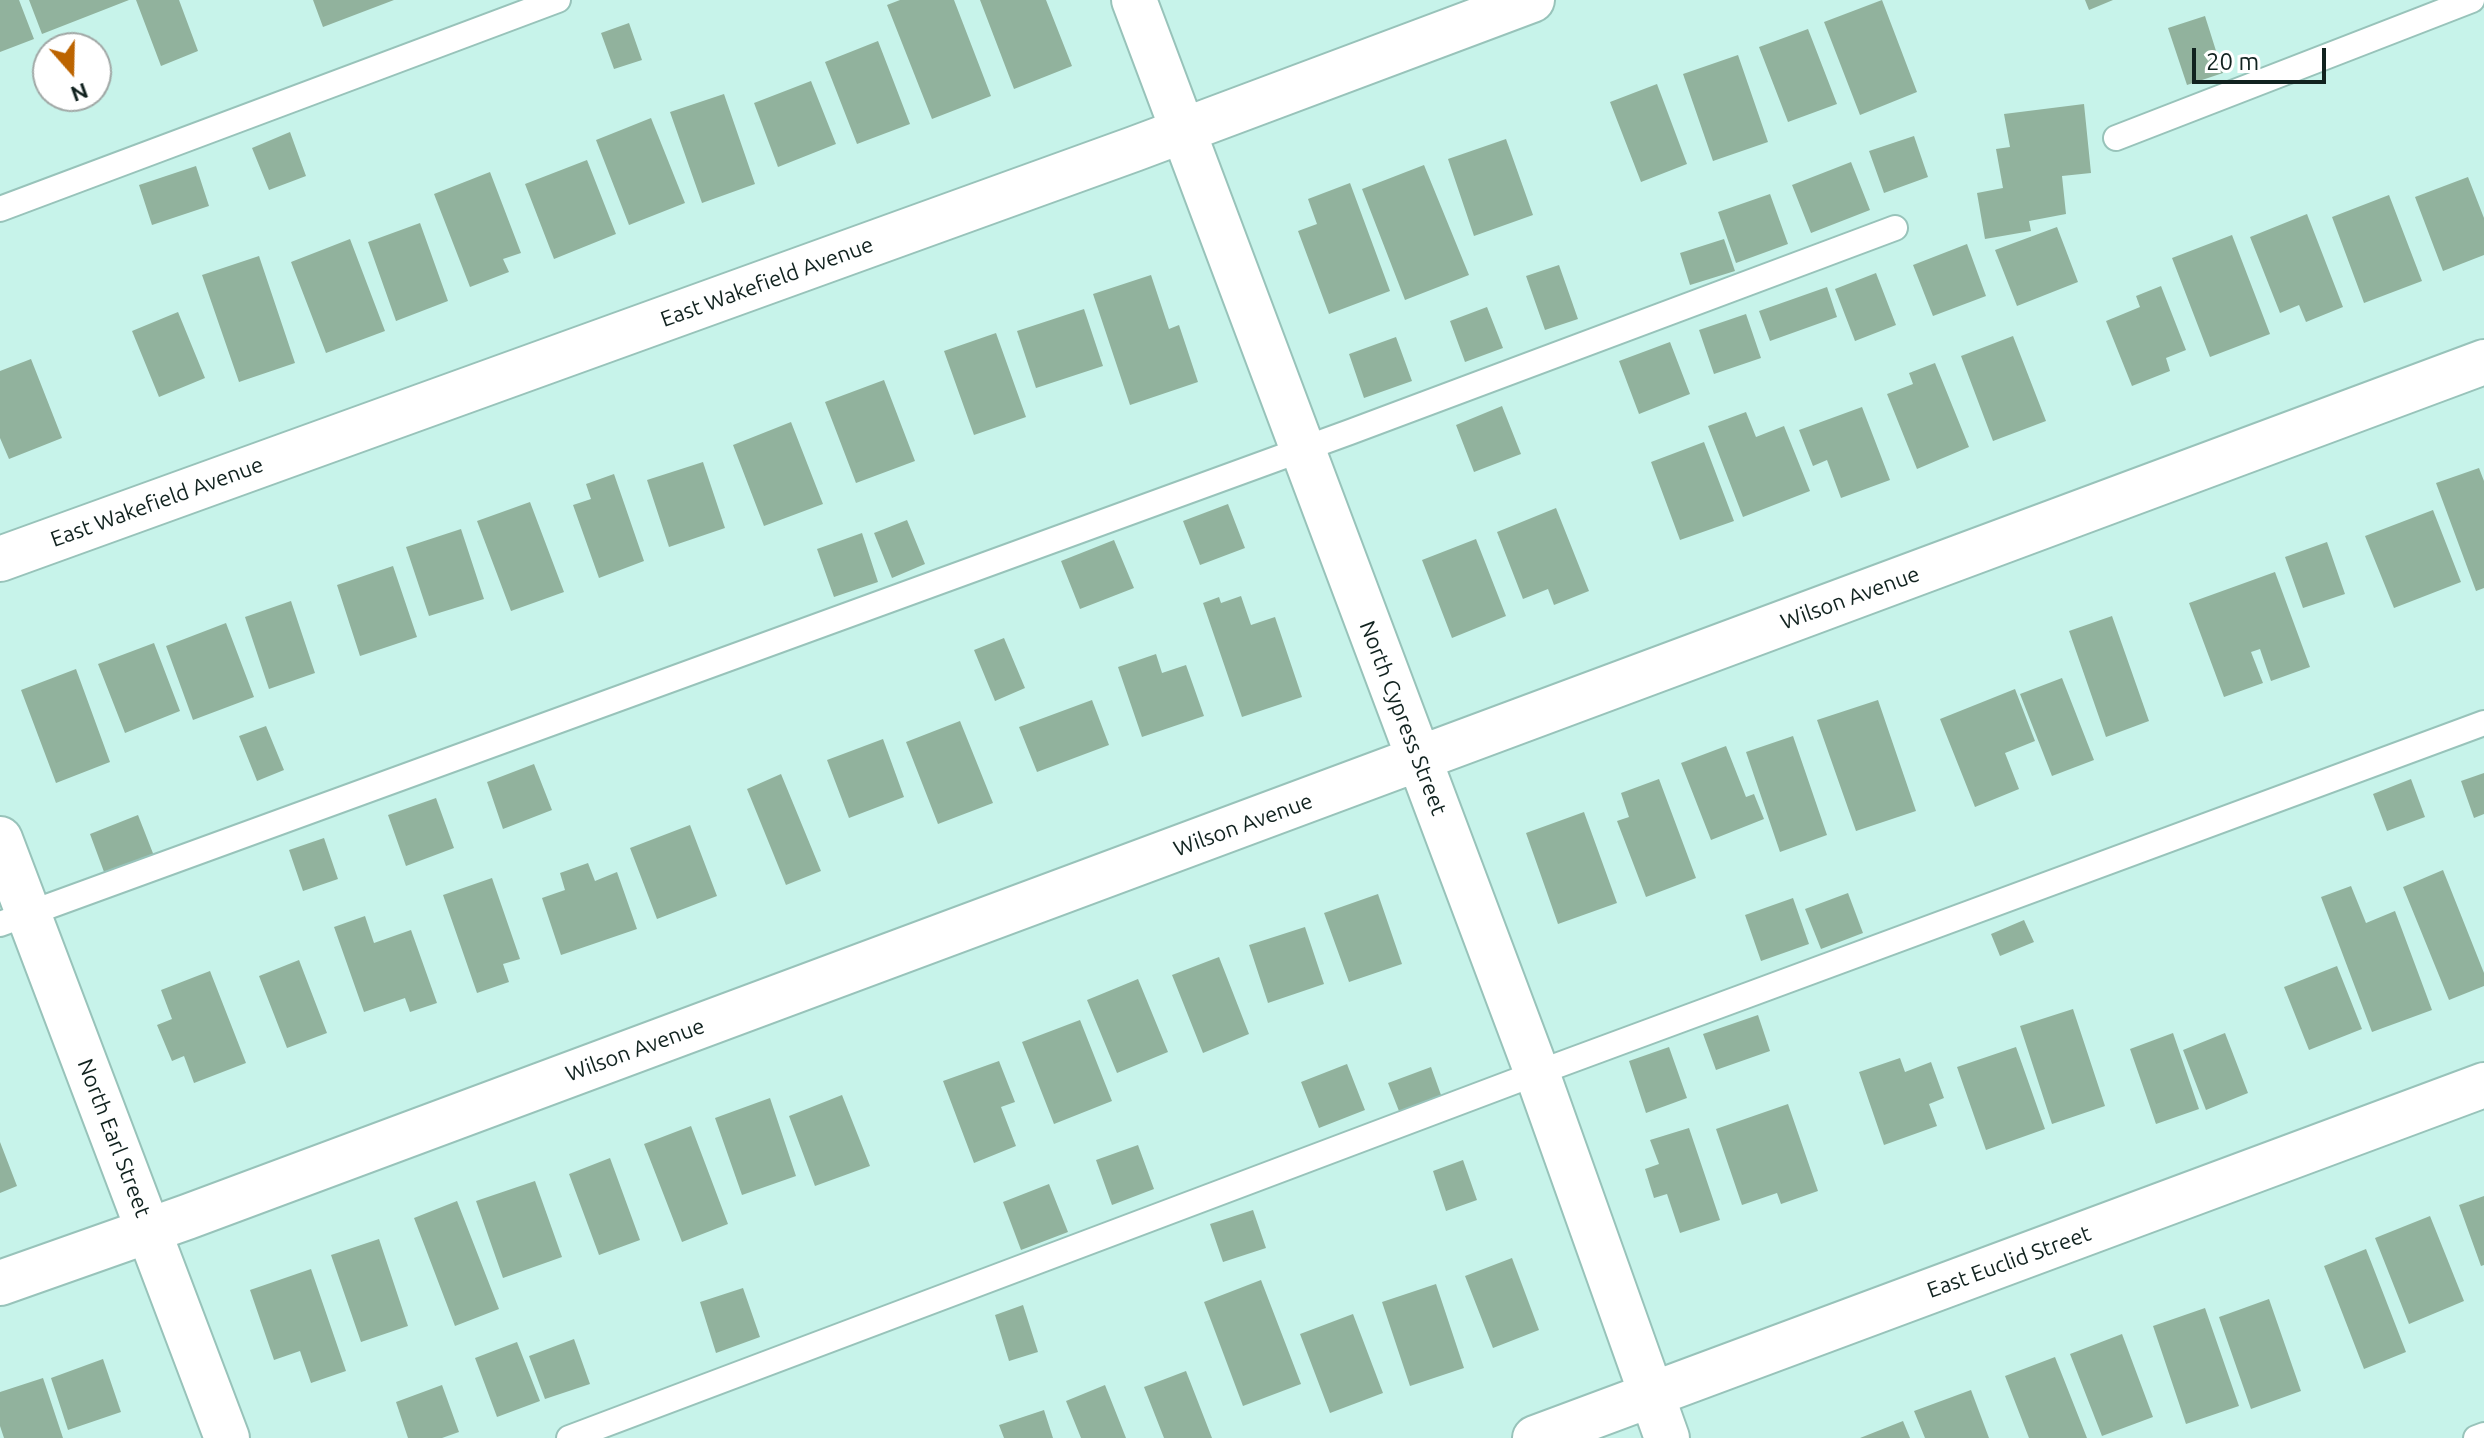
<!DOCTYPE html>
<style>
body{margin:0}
#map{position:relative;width:2484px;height:1438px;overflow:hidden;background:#c7f3ea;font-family:Ubuntu,sans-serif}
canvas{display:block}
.north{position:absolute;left:32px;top:32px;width:80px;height:80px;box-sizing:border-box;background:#fff;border:2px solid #a0a7a5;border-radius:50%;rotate:160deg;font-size:22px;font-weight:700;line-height:32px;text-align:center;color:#11221f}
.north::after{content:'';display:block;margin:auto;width:28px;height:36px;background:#bc6400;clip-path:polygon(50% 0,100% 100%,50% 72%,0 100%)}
.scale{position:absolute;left:2192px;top:48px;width:134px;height:36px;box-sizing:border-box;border:4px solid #11221f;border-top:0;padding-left:10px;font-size:24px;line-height:28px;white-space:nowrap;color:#11221f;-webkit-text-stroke:6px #fff;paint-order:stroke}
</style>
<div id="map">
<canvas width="2484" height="1438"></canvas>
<div class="north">N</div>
<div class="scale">20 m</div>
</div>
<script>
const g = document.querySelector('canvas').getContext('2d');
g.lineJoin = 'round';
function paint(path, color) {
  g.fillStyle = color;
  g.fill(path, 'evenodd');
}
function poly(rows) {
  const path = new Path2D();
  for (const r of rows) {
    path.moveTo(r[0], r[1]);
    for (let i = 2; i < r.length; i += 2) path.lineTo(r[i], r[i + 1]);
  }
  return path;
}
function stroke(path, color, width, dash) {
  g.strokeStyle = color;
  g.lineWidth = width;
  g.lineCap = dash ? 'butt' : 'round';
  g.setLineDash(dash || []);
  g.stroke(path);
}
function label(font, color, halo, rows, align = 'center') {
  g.font = font + ' Ubuntu,sans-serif';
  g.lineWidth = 6;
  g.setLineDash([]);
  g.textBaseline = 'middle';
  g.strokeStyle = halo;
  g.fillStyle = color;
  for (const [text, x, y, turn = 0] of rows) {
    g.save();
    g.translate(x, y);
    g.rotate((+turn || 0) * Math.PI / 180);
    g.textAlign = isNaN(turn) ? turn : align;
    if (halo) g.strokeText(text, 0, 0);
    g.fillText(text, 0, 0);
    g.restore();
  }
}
paint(poly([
 [0,0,19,0,34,39,0,52],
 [29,0,129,0,42,34],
 [136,0,179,0,198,51,161,66],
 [313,0,394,0,323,27],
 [900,0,954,0,991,96,932,119,887,5],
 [980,0,1046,0,1072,66,1014,89],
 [1882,0,1917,92,1860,115,1824,22],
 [2085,0,2113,0,2089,10],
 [2205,16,2223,73,2187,85,2168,28],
 [629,23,642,60,614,69,601,33],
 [1808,29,1837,104,1788,122,1759,47],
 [878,41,910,124,857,144,825,62],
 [1738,55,1768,142,1713,161,1683,74],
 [811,81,836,144,778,167,754,103],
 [1657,84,1687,164,1641,182,1610,102],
 [724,94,755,184,702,203,670,112],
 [2084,104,2091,173,2062,176,2066,214,2029,221,2031,231,1985,239,1977,193,2003,188,1996,149,2010,147,2004,114],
 [651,118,685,203,629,225,596,140],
 [290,132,306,176,269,190,252,148],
 [1914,136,1928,177,1884,193,1869,151],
 [1506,139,1533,215,1474,236,1448,159],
 [587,160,616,234,554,259,525,184],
 [1851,162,1870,210,1811,233,1792,185],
 [1424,165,1469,275,1405,300,1362,189],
 [196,166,209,206,152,225,139,185],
 [490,172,521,253,503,259,509,272,470,287,434,194],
 [2468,177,2484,218,2484,255,2443,271,2415,197],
 [1350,183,1390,291,1329,314,1298,231,1317,224,1308,199],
 [1770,194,1788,244,1736,263,1718,212],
 [2389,195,2422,281,2364,303,2332,217],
 [2307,214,2343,307,2306,322,2299,305,2280,313,2250,237],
 [420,223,448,301,396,321,368,242],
 [2057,227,2078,282,2017,306,1995,250],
 [2232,235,2270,334,2210,357,2172,258],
 [350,239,385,331,326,353,291,262],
 [1724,239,1735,271,1690,285,1680,253],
 [1967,244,1986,296,1933,316,1913,265],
 [259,256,295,363,239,382,202,275],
 [1559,265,1578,319,1545,330,1526,276],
 [1876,273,1896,325,1855,341,1835,289],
 [1151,275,1169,329,1179,325,1198,382,1130,405,1093,294],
 [2161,286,2186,350,2166,358,2170,371,2132,386,2106,321,2140,307,2136,296],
 [1827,287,1837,317,1770,341,1759,311],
 [1487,307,1503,348,1465,362,1450,321],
 [1084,309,1103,366,1036,388,1017,331],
 [178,312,205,378,159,397,132,331],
 [1746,314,1761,358,1714,374,1699,330],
 [996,333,1026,417,974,435,944,351],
 [2013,336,2046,421,1993,441,1961,356],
 [1396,337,1412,381,1364,398,1349,354],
 [1670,342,1690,394,1639,414,1619,361],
 [31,359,62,438,9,459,0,438,0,371],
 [1935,363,1969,447,1917,469,1887,394,1913,384,1909,373],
 [884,380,915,461,856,483,825,402],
 [1502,406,1521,454,1474,472,1456,425],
 [1862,407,1890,480,1841,498,1827,460,1813,466,1799,430],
 [1746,412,1756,437,1784,426,1810,491,1743,517,1708,426],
 [791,422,823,504,764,526,733,445],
 [1704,442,1734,521,1680,540,1651,462],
 [703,462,725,528,669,547,647,480],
 [2479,468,2484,481,2484,588,2476,591,2436,483],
 [614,474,644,561,599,578,573,505,591,499,586,484],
 [530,502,564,592,511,611,477,521],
 [1228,504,1245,548,1200,565,1183,521],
 [1556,508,1589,591,1554,605,1548,589,1523,599,1497,532],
 [2433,510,2461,582,2394,608,2365,536],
 [907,520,925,564,892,578,874,533],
 [461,529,484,599,429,616,406,547],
 [862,533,878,582,834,597,817,549],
 [1476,539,1506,616,1452,638,1422,560],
 [1114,540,1134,588,1080,609,1061,561],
 [2327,542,2345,594,2303,608,2285,557],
 [393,566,417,637,360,656,337,585],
 [2275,572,2310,667,2271,681,2260,649,2251,652,2263,683,2224,697,2189,603],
 [1241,596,1251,625,1275,617,1302,697,1242,717,1203,603,1219,597,1221,603],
 [291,601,315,673,269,689,245,617],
 [2112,616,2149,721,2106,737,2069,631],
 [226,623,254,697,193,720,166,646],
 [1004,638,1025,688,995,701,974,650],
 [154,643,180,711,125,733,98,664],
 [1156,654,1162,673,1186,665,1204,716,1142,737,1118,667],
 [76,669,110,762,56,783,21,690],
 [2062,678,2094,760,2052,776,2020,694],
 [2015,689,2035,741,2005,753,2019,789,1975,807,1940,719],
 [1092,700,1109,745,1037,772,1019,727],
 [1878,700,1916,811,1856,831,1817,720],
 [960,721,993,803,938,824,906,742],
 [266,726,284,770,257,781,239,736],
 [1793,736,1827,835,1780,852,1746,752],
 [883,739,904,797,849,818,827,760],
 [1726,746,1746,797,1754,794,1764,819,1711,840,1681,763],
 [534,764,552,810,503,829,487,782],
 [2484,773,2484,814,2474,818,2461,781],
 [781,774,821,871,786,885,747,789],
 [1659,779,1696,878,1646,897,1617,821,1629,817,1621,793],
 [2411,779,2425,817,2387,831,2373,794],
 [436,798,454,848,406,866,388,815],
 [1584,812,1617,903,1558,924,1526,833],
 [138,815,156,861,107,880,90,834],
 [690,825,717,896,657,919,630,848],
 [324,838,338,879,303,891,289,850],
 [588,863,595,881,617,872,637,929,561,955,542,898,565,890,560,873],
 [2443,870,2484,973,2484,986,2449,1000,2403,887],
 [492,878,520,959,503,964,509,982,477,993,443,895],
 [2351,886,2366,923,2395,911,2432,1010,2372,1032,2321,897],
 [1848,893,1863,933,1821,949,1805,909],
 [1378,894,1402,964,1349,982,1324,913],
 [1793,898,1809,944,1761,961,1745,915],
 [365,916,374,943,411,930,437,1003,410,1012,405,998,364,1012,334,927],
 [2024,920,2034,942,2000,956,1991,934],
 [1305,927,1324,984,1268,1003,1249,945],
 [1219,957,1249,1034,1203,1053,1172,975],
 [299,960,327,1033,287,1048,259,976],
 [2337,966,2362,1029,2309,1050,2284,987],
 [210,971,246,1063,194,1083,184,1056,172,1061,157,1025,172,1019,161,990],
 [1138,979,1168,1052,1117,1073,1087,1000],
 [2073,1009,2105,1106,2052,1124,2020,1026],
 [1758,1015,1770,1051,1716,1070,1703,1034],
 [1080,1020,1112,1101,1054,1124,1022,1042],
 [2173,1033,2199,1109,2156,1124,2130,1049],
 [2225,1033,2248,1093,2206,1110,2183,1050],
 [1669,1047,1687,1098,1646,1113,1629,1061],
 [2016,1047,2045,1129,1986,1150,1957,1067],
 [1900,1058,1905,1072,1931,1062,1944,1098,1929,1104,1937,1126,1884,1145,1859,1072],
 [999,1061,1015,1102,1001,1107,1016,1146,974,1163,943,1081],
 [1347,1064,1365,1110,1319,1128,1301,1082],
 [1431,1067,1441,1095,1399,1111,1388,1083],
 [842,1095,870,1166,815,1186,789,1116],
 [770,1098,796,1176,742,1195,715,1118],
 [1788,1104,1818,1191,1781,1204,1777,1193,1742,1205,1716,1129],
 [691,1126,728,1224,682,1242,644,1144],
 [1689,1128,1720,1220,1680,1233,1667,1194,1654,1198,1645,1169,1659,1164,1650,1140],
 [0,1142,17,1186,0,1193],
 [1138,1145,1154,1189,1112,1205,1096,1160],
 [610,1158,640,1240,599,1255,569,1174],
 [1463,1160,1477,1200,1446,1211,1433,1171],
 [535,1181,562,1257,503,1278,476,1201],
 [1049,1184,1068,1232,1021,1250,1003,1202],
 [2484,1196,2484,1265,2481,1266,2459,1205],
 [457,1201,499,1309,455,1326,414,1218],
 [1253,1210,1266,1248,1223,1262,1210,1224],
 [2430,1216,2464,1301,2409,1324,2375,1238],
 [379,1239,408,1326,361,1342,331,1255],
 [2366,1249,2406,1352,2364,1369,2324,1266],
 [1512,1258,1539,1330,1493,1348,1465,1276],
 [311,1269,346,1371,311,1383,300,1351,274,1360,250,1290],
 [1261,1280,1301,1384,1243,1406,1204,1302],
 [1436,1284,1464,1368,1410,1386,1382,1302],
 [743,1288,760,1337,716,1353,700,1302],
 [2269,1299,2301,1391,2251,1409,2219,1317],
 [1023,1305,1038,1352,1009,1361,995,1315],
 [2205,1308,2239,1406,2186,1424,2153,1326],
 [1353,1314,1383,1393,1330,1413,1300,1334],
 [2122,1334,2153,1417,2102,1436,2070,1354],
 [574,1339,590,1384,545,1399,529,1356],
 [517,1342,540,1401,497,1417,475,1358],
 [2055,1357,2087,1438,2029,1438,2005,1376],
 [103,1359,121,1412,68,1430,51,1378],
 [1186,1371,1212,1438,1164,1438,1144,1387],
 [43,1378,63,1438,4,1438,0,1426,0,1392],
 [442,1385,459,1432,442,1438,408,1438,396,1402],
 [1105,1385,1126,1438,1081,1438,1066,1401],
 [1971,1390,1989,1438,1925,1438,1914,1411],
 [1044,1410,1053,1438,1004,1438,999,1425],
 [1903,1421,1910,1438,1860,1438]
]), '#91b29d');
const service = poly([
 [2116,138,2472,0],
 [0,209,558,0],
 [0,924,1350,432,1895,228],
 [569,1438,1537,1073,2484,723],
 [2476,1438,2484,1435]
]);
const minor = poly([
 [1134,0,1537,1073,1667,1438],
 [0,559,1134,149,1532,0],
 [0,1283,187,1217,2484,362],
 [1535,1438,2484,1085]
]);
const tertiary = poly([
 [0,839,227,1438]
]);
stroke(service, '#98c3ba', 28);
stroke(minor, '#98c3ba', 48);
stroke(tertiary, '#98c3ba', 48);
stroke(service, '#fff', 24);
stroke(minor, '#fff', 44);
stroke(tertiary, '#fff', 44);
label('22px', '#11221f', '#fff', [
 ["East Wakefield Avenue",767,282,-20],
 ["East Wakefield Avenue",157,502,-20],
 ["Wilson Avenue",1850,598,-20],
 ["North Cypress Street",1403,718,69],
 ["Wilson Avenue",1243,825,-20],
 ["Wilson Avenue",635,1050,-20],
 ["North Earl Street",114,1138,69],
 ["East Euclid Street",2009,1262,-20]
]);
</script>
